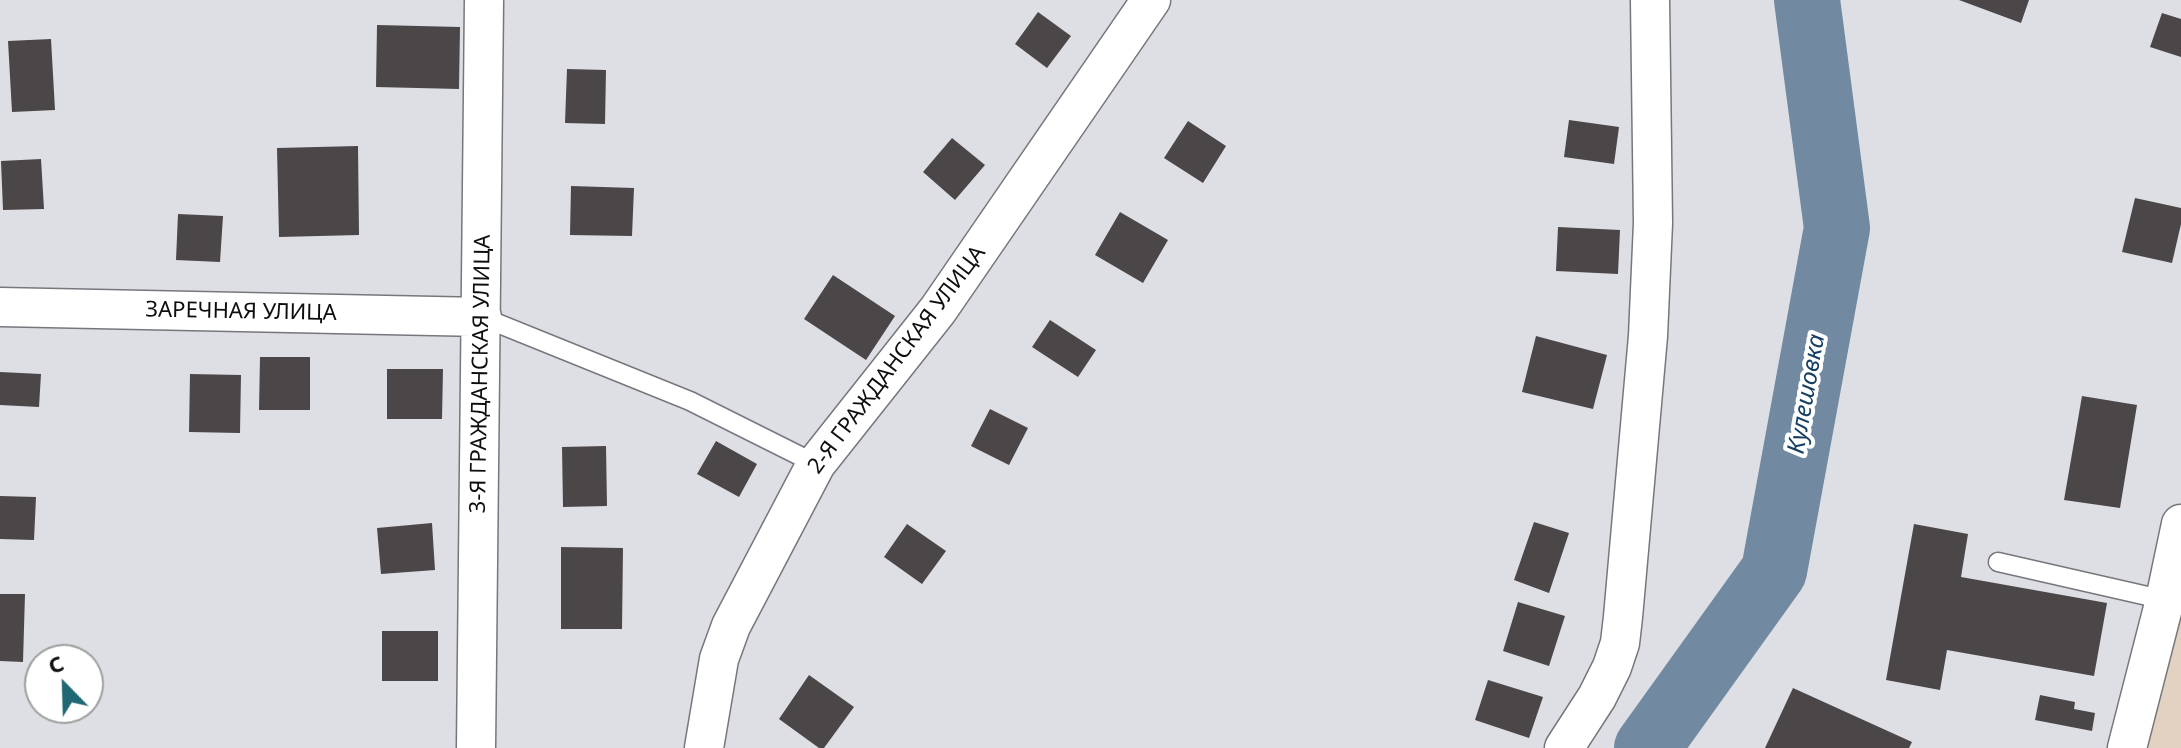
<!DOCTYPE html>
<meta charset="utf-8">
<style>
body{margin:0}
#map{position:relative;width:2181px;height:748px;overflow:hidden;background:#dedfe4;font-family:"Noto Sans",sans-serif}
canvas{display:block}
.north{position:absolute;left:24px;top:644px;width:80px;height:80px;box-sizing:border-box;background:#fff;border:2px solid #9e9f9f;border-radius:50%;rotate:337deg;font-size:22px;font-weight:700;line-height:32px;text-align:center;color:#0d0e0f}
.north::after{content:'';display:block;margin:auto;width:28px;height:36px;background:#1f6874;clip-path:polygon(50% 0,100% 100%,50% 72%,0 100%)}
</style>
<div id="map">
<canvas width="2181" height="748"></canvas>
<div class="north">С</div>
</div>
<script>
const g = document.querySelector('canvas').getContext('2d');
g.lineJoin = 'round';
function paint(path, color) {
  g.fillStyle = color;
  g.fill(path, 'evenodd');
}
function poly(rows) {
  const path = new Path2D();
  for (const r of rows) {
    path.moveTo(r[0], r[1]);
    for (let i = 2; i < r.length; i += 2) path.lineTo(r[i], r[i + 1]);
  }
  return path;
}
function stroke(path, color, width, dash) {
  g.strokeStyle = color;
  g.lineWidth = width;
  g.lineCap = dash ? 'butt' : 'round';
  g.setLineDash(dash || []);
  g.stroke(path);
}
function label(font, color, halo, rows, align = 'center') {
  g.font = font + ' "Noto Sans",sans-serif';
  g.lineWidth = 8;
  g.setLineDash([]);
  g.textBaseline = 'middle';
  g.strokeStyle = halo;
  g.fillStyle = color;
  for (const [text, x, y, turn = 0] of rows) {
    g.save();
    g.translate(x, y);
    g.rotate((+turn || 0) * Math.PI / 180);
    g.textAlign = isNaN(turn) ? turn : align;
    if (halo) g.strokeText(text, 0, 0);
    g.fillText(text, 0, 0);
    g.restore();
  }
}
paint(poly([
 [2181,600,2181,748,2148,748]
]), '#e3d2c1');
stroke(poly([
 [1647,748,1774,571,1837,228,1807,0]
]), '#718aa2', 66);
paint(poly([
 [1959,0,2029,0,2021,23],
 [1038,12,1071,36,1047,68,1015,44],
 [2162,13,2181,19,2181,57,2150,47],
 [377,25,460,27,459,89,376,87],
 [51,39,55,110,12,112,8,41],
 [567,69,606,70,605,124,565,123],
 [1569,120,1619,127,1614,164,1564,157],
 [1188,121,1226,146,1203,183,1164,158],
 [952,138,985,165,955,200,923,172],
 [358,146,359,235,279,237,277,148],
 [41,159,44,209,3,210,1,161],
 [571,186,634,188,632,236,570,235],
 [2135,198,2181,208,2181,224,2172,263,2122,252],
 [1120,212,1168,240,1143,283,1095,255],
 [178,214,223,216,220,262,176,260],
 [1558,227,1620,230,1618,274,1556,271],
 [833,275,895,316,866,360,804,319],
 [1050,320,1096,350,1078,377,1032,347],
 [1536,336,1607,355,1593,409,1522,392],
 [260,357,310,357,310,410,259,410],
 [387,369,443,369,442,419,387,419],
 [0,372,41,374,39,407,0,405],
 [190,374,241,375,240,433,189,432],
 [2082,396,2137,405,2120,508,2064,500],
 [990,409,1028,428,1009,465,971,446],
 [716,441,757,464,739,497,697,474],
 [606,446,607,506,563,507,562,447],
 [0,496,36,497,34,540,0,539],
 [1534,522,1569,533,1549,593,1514,580],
 [432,523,435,570,381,574,377,528],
 [907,524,946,551,922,584,884,557],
 [1914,524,1968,534,1961,577,2107,603,2094,676,1947,650,1940,690,1886,680],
 [561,547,623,548,622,629,561,629],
 [0,594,25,594,23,662,0,661],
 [1518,602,1565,616,1549,666,1503,651],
 [382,631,438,631,438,681,382,681],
 [809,675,854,707,824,748,819,748,779,719],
 [1488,680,1543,697,1529,738,1475,720],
 [1793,688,1912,742,1909,748,1765,748],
 [2040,695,2075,702,2074,709,2095,713,2092,731,2035,720]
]), '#4b4647');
const lane = poly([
 [482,317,690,401,816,464],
 [1998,562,2165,600]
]);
const street = poly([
 [0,307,482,317],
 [476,748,484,0],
 [704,748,719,659,731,626,816,464,938,310,1151,0],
 [1564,748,1597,697,1612,667,1620,643,1623,617,1648,336,1653,223,1650,0],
 [2127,748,2165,600,2181,524]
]);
stroke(lane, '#76777c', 21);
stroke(street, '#76777c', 41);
stroke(lane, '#fff', 18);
stroke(street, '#fff', 38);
label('22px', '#0d0e0f', '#fff', [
 ["ЗАРЕЧНАЯ УЛИЦА",241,312,1],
 ["2-Я ГРАЖДАНСКАЯ УЛИЦА",897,360,-53],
 ["3-Я ГРАЖДАНСКАЯ УЛИЦА",481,374,-89]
]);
label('italic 24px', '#154063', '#fff', [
 ["Кулешовка",1807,394,-80]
]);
</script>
